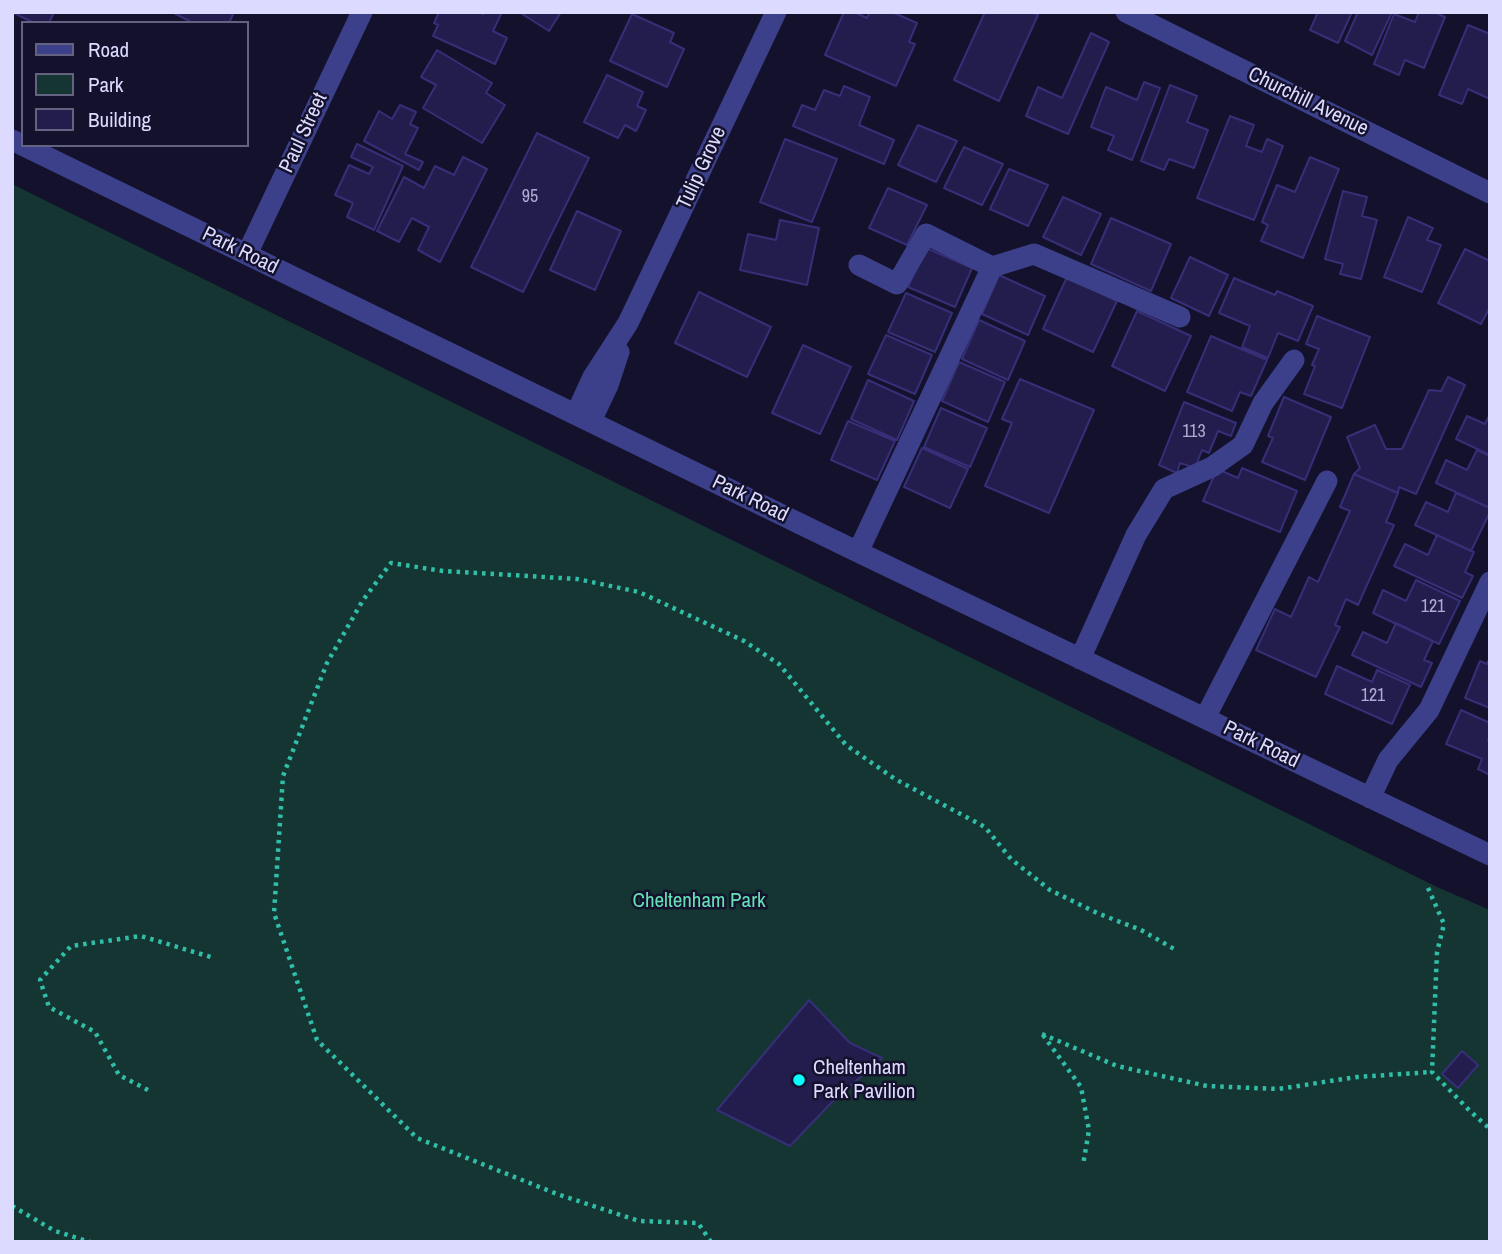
<!DOCTYPE html>
<style>
body{margin:0}
#map{position:relative;width:1502px;height:1254px;overflow:hidden;background:#13112b;font-family:"Archivo Narrow",sans-serif}
canvas{display:block}
.frame{position:absolute;inset:0;border:14px solid #dcdbff;pointer-events:none}
.legend{position:absolute;left:21px;top:21px;width:228px;height:126px;box-sizing:border-box;background:#13112b;border:2px solid #636280;margin:0;padding:9px 12px;list-style:none;font-size:21px;color:#dcdbff}
.legend li{display:flex;align-items:center;gap:14px;height:35px}
.legend b{width:35px;border:2px solid #636280}
</style>
<div id="map">
<canvas width="1502" height="1254"></canvas>
<div class="frame"></div>
<ul class="legend">
<li><b style="height:9px;background:#3c408a"></b>Road</li>
<li><b style="height:19px;background:#143531"></b>Park</li>
<li><b style="height:19px;background:#221d4c"></b>Building</li>
</ul>
</div>
<script>
const g = document.querySelector('canvas').getContext('2d');
g.lineJoin = 'round';
function paint(path, color) {
  g.fillStyle = color;
  g.fill(path, 'evenodd');
}
function poly(rows) {
  const path = new Path2D();
  for (const r of rows) {
    path.moveTo(r[0], r[1]);
    for (let i = 2; i < r.length; i += 2) path.lineTo(r[i], r[i + 1]);
  }
  return path;
}
function stroke(path, color, width, dash) {
  g.strokeStyle = color;
  g.lineWidth = width;
  g.lineCap = dash ? 'butt' : 'round';
  g.setLineDash(dash || []);
  g.stroke(path);
}
function label(font, color, halo, rows, align = 'center') {
  g.font = font + ' "Archivo Narrow",sans-serif';
  g.lineWidth = 5;
  g.setLineDash([]);
  g.textBaseline = 'middle';
  g.strokeStyle = halo;
  g.fillStyle = color;
  for (const [text, x, y, turn = 0] of rows) {
    g.save();
    g.translate(x, y);
    g.rotate((+turn || 0) * Math.PI / 180);
    g.textAlign = isNaN(turn) ? turn : align;
    if (halo) g.strokeText(text, 0, 0);
    g.fillText(text, 0, 0);
    g.restore();
  }
}
paint(poly([
 [12,184,476,414,1437,887,1490,910,1490,1242,12,1242]
]), '#143531');
const building = poly([
 [12,12,54,12,49,23,34,23,12,12],
 [172,12,234,12,229,23,193,23,172,12],
 [439,12,479,12,483,14,484,12,502,12,493,31,507,38,495,64,433,36,438,25,434,23,439,12],
 [519,12,561,12,549,31,519,12],
 [844,12,854,12,867,18,870,12,892,12,917,23,909,42,915,44,896,86,825,55,844,12],
 [985,12,1032,12,1038,15,999,101,954,80,985,12],
 [1318,12,1352,12,1338,43,1310,30,1318,12],
 [1358,12,1392,12,1372,55,1345,41,1358,12],
 [1419,12,1434,12,1445,17,1424,68,1405,60,1399,75,1374,64,1394,14,1415,22,1419,12],
 [632,14,674,33,670,42,684,49,667,87,610,61,632,14],
 [1468,25,1490,34,1490,99,1468,89,1462,104,1439,95,1468,25],
 [1091,33,1109,42,1068,134,1026,116,1038,87,1062,98,1091,33],
 [437,50,492,83,486,93,505,105,482,143,423,108,436,85,421,77,437,50],
 [607,75,643,92,637,106,646,110,636,131,625,125,618,138,584,122,607,75],
 [1144,82,1160,88,1132,160,1108,150,1114,136,1091,127,1106,87,1137,100,1144,82],
 [1170,85,1197,96,1187,122,1208,130,1194,168,1169,159,1164,170,1141,161,1170,85],
 [844,86,870,97,859,125,894,140,884,164,793,126,802,105,815,110,824,90,840,96,844,86],
 [400,105,416,112,410,124,418,128,405,154,423,162,419,170,364,141,379,111,392,119,400,105],
 [1230,116,1254,125,1246,146,1262,152,1267,139,1283,146,1254,220,1197,198,1230,116],
 [918,125,957,141,936,182,898,165,918,125],
 [537,133,589,158,523,292,471,267,537,133],
 [785,139,837,159,812,222,760,202,785,139],
 [357,144,403,166,374,230,347,217,353,203,335,195,349,165,369,174,373,167,351,157,357,144],
 [964,147,1003,164,982,205,944,188,964,147],
 [463,157,487,169,440,262,418,250,429,227,412,218,399,242,377,231,404,177,424,188,435,166,454,175,463,157],
 [1310,157,1339,169,1303,258,1261,241,1268,225,1262,222,1277,185,1295,192,1310,157],
 [1009,169,1048,185,1028,226,990,209,1009,169],
 [888,188,927,205,907,245,869,228,888,188],
 [1343,191,1367,197,1362,216,1377,220,1361,279,1340,274,1343,264,1325,259,1343,191],
 [1063,197,1101,214,1081,255,1043,237,1063,197],
 [577,211,621,231,595,290,550,270,577,211],
 [1408,217,1433,228,1427,240,1441,245,1422,292,1384,277,1408,217],
 [1111,218,1171,244,1151,291,1091,264,1111,218],
 [780,220,819,228,807,285,740,270,748,234,776,240,780,220],
 [926,248,972,268,955,307,908,287,926,248],
 [1465,249,1490,261,1490,307,1481,324,1438,303,1465,249],
 [1190,257,1228,275,1209,316,1171,298,1190,257],
 [999,275,1045,296,1028,335,982,314,999,275],
 [1067,277,1117,301,1093,352,1043,329,1067,277],
 [1234,278,1275,295,1277,291,1313,306,1298,341,1278,333,1268,358,1242,347,1250,326,1219,313,1234,278],
 [699,292,771,327,747,377,675,343,699,292],
 [906,293,952,313,935,352,888,332,906,293],
 [1137,311,1191,336,1165,391,1112,366,1137,311],
 [1317,316,1370,337,1342,408,1304,394,1315,366,1312,365,1319,349,1306,344,1317,316],
 [979,320,1025,341,1008,380,962,359,979,320],
 [886,335,932,355,915,394,868,374,886,335],
 [1211,336,1267,360,1251,396,1240,392,1232,411,1187,392,1211,336],
 [803,345,851,367,820,434,772,413,803,345],
 [959,362,1005,382,988,422,942,401,959,362],
 [1448,377,1465,385,1416,494,1399,487,1398,493,1354,474,1360,468,1347,437,1375,425,1386,449,1402,449,1429,390,1441,391,1448,377],
 [1020,379,1094,410,1049,513,985,486,1012,423,1002,419,1020,379],
 [868,380,914,401,897,440,851,419,868,380],
 [1284,397,1331,417,1305,480,1262,462,1273,438,1268,436,1284,397],
 [1184,402,1236,423,1231,436,1218,431,1209,453,1202,450,1195,468,1180,463,1177,473,1159,465,1184,402],
 [941,408,987,428,970,467,924,447,941,408],
 [1490,414,1490,455,1456,439,1467,416,1485,424,1490,414],
 [848,421,895,441,877,480,831,460,848,421],
 [922,448,968,469,950,508,904,487,922,448],
 [1477,450,1490,456,1490,508,1436,483,1446,460,1467,470,1477,450],
 [1242,468,1297,491,1280,532,1203,501,1217,469,1238,478,1242,468],
 [1354,474,1398,493,1386,522,1394,525,1358,605,1346,599,1335,625,1340,627,1316,677,1256,650,1275,609,1291,617,1309,577,1318,582,1350,511,1340,507,1354,474],
 [1456,493,1490,508,1490,512,1471,551,1415,525,1426,502,1448,512,1456,493],
 [1437,535,1474,552,1465,572,1473,576,1462,598,1394,566,1405,544,1428,555,1437,535],
 [1416,580,1460,601,1439,644,1373,613,1383,590,1406,601,1416,580],
 [1396,623,1433,641,1424,660,1432,663,1421,687,1352,655,1363,632,1387,643,1396,623],
 [1490,657,1490,708,1465,698,1480,661,1487,664,1490,657],
 [1337,666,1372,682,1377,670,1410,685,1392,724,1325,694,1337,666],
 [1461,710,1490,723,1490,735,1488,740,1490,741,1490,775,1478,769,1482,759,1446,744,1461,710],
 [809,1000,850,1043,882,1058,832,1102,790,1146,717,1110,809,1000],
 [1462,1051,1478,1065,1458,1088,1442,1074,1462,1051]
]);
paint(building, '#221d4c');
stroke(building, '#362f78', 2);
stroke(poly([
 [1428,888,1444,924,1437,952,1432,1072,1470,1111,1490,1129],
 [1042,1034,1117,1066,1207,1086,1278,1089,1357,1077,1432,1072],
 [1043,1035,1081,1087,1089,1130,1083,1165],
 [148,1090,119,1075,95,1032,49,1007,40,980,71,946,141,936,214,958],
 [12,1206,55,1231,90,1242],
 [711,1242,698,1223,639,1221,557,1194,417,1138,317,1040,274,913,283,776,327,663,363,600,391,563,443,571,577,579,639,592,744,641,779,664,846,745,895,779,985,827,1011,859,1050,890,1097,913,1141,930,1176,950]
]), '#30bea8', 4.5, [3.5, 5]);
stroke(poly([
 [1126,12,1490,193],
 [12,140,858,552,1490,855],
 [247,254,362,12],
 [859,265,897,284,926,234,992,267,1034,254,1180,317],
 [576,414,593,377,628,323,776,12],
 [591,421,608,385,619,352],
 [858,552,992,267],
 [1080,659,1136,535,1164,489,1212,467,1243,445,1263,403,1294,360],
 [1205,718,1327,481],
 [1370,798,1388,760,1429,710,1490,582]
]), '#3c408a', 21);
for (const [x, y, r, color] of [
 [799,1080,7,"#07fdff"]
]) {
  const dot = new Path2D();
  dot.arc(x, y, r, 0, 2 * Math.PI);
  g.fillStyle = color;
  g.fill(dot);
  stroke(dot, '#13112b', 2.5);
}
label('18px', '#aeacd2', null, [
 ["95",530,197],
 ["113",1194,432],
 ["121",1433,607],
 ["121",1373,696]
]);
label('21px', '#dcdbff', '#13112b', [
 ["Churchill Avenue",1308,102,26],
 ["Paul Street",304,133,-65],
 ["Tulip Grove",702,168,-65],
 ["Park Road",240,251,26],
 ["Park Road",750,499,26],
 ["Park Road",1261,745,26]
]);
label('21px', '#64e2b7', '#13112b', [
 ["Cheltenham Park",699,901]
]);
label('21px', '#dcdbff', '#13112b', [
 ["Cheltenham",813,1068],
 ["Park Pavilion",813,1092]
], 'left');
</script>
